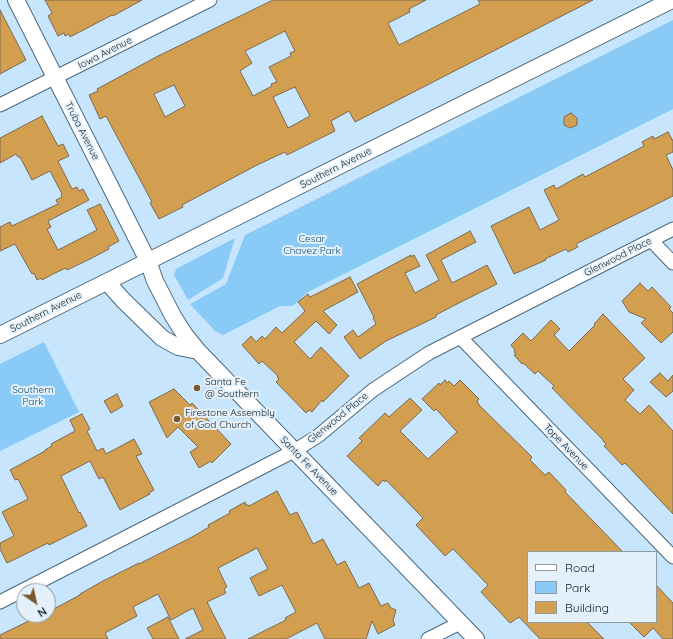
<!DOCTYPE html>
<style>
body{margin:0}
#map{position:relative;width:673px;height:639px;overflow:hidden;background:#c7e6fd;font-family:Quicksand,sans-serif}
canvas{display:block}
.legend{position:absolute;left:527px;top:551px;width:130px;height:72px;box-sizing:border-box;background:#e4f0fa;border:1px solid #8f9ba4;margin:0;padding:5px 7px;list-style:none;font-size:12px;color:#101b23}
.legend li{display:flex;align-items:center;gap:8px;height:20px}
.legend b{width:20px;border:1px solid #8f9ba4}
.north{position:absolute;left:16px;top:583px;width:40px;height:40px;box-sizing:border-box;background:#e4f0fa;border:1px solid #8f9ba4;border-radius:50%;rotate:146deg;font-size:11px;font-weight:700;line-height:16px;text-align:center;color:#101b23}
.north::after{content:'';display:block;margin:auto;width:14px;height:18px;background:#785a2e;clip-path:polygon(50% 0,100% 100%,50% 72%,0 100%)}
</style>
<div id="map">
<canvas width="673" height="639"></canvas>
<ul class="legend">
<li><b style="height:5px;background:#fff"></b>Road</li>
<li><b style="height:11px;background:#8acaf7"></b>Park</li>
<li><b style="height:11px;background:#d29e50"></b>Building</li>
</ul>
<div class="north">N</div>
</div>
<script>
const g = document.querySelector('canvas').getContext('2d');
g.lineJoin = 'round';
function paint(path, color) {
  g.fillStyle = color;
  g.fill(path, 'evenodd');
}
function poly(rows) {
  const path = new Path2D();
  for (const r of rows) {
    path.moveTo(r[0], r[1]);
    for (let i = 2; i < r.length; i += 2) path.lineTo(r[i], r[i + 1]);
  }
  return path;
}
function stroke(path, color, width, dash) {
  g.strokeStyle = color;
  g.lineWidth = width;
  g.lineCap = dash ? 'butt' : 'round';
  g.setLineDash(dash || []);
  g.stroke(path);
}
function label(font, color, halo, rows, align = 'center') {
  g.font = font + ' Quicksand,sans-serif';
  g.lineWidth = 4;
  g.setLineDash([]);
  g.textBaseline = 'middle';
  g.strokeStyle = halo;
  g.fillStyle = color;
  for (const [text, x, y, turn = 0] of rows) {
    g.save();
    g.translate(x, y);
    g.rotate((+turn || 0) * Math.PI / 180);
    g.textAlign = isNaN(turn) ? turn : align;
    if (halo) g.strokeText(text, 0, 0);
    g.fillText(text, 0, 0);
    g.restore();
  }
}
paint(poly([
 [673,20,673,109,308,292,301,298,302,299,292,306,280,306,223,335,215,331,190,304,226,284,245,235],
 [235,238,223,278,188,300,174,275,176,269],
 [44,342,79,412,0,451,0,364]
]), '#8acaf7');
const building = poly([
 [45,0,142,0,113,16,112,15,70,37,69,34,65,36,64,33,58,36,48,16,52,13,45,0],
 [273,0,426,0,409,9,410,12,388,23,399,45,480,4,478,0,593,0,355,122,349,111,331,121,335,131,287,155,285,152,257,165,182,205,183,207,159,219,150,203,152,202,106,116,100,119,89,95,98,91,97,89,158,56,273,0],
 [285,31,295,51,290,53,291,56,269,67,277,82,271,84,272,86,253,96,240,71,252,63,245,51,285,31],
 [174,85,185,106,165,117,154,94,174,85],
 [295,87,310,116,288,128,273,97,295,87],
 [0,10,26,60,0,74,0,10],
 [571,113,577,118,577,125,570,128,564,125,564,117,571,113],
 [42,116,58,146,63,144,69,156,58,161,72,189,77,187,79,191,83,189,89,200,48,221,51,227,47,229,58,250,97,230,87,210,100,204,119,241,108,247,109,249,92,258,67,270,66,268,55,273,42,280,41,278,37,280,34,273,32,274,15,244,0,251,0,227,10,222,12,226,58,204,56,200,62,197,61,195,62,194,50,171,32,180,20,157,18,157,16,154,0,163,0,138,42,116],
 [668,132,673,141,673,152,666,155,673,170,673,196,576,244,578,247,568,252,566,249,545,259,546,260,514,274,491,226,529,207,540,230,559,220,544,190,554,185,556,189,583,174,585,177,644,146,642,142,653,136,654,139,668,132],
 [470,231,476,242,441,260,452,283,487,265,497,284,453,306,436,315,436,317,386,341,360,359,344,337,353,330,358,337,376,324,373,318,374,317,357,284,411,255,411,257,414,255,420,266,405,273,415,293,439,280,426,255,470,231],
 [350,277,358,292,323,311,337,325,329,334,316,321,294,342,310,359,321,347,349,376,323,402,322,400,312,412,309,410,306,413,276,382,279,379,277,377,278,376,262,361,259,364,242,345,251,336,256,342,262,336,265,339,276,327,282,333,305,311,298,302,308,294,310,297,350,277],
 [640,283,648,291,652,287,671,307,669,309,673,313,673,332,661,343,641,323,646,319,629,312,622,301,640,283],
 [603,314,645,358,623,379,634,390,625,400,640,414,649,405,673,431,673,514,625,463,622,465,604,446,606,444,603,441,603,440,552,388,554,386,538,371,535,374,523,363,522,364,514,355,516,354,514,352,515,350,511,345,523,333,531,341,551,320,560,329,554,335,569,351,595,325,594,324,603,314],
 [660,373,668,381,673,375,673,391,666,397,650,382,660,373],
 [445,380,447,383,449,381,454,386,460,380,479,399,477,401,479,405,532,457,530,460,545,475,549,472,566,490,565,492,623,552,528,552,528,622,587,622,604,639,540,639,519,617,510,623,481,592,488,585,453,549,445,556,416,525,423,518,386,480,385,482,383,480,378,486,347,456,362,441,359,438,385,413,389,417,410,398,422,410,400,431,428,459,457,432,436,409,434,411,422,399,439,383,440,385,445,380],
 [174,389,190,405,192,403,231,444,212,463,211,461,199,468,190,452,198,447,178,427,167,438,149,402,174,389],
 [117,394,123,406,111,413,104,401,117,394],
 [82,414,90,429,87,431,97,451,103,448,106,454,134,439,142,454,136,456,154,490,149,493,150,494,120,510,103,477,99,479,90,461,61,476,79,513,80,512,87,526,49,545,48,543,7,563,0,549,0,543,14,536,2,512,28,499,18,479,15,480,10,470,45,451,45,450,52,446,51,444,75,431,70,420,82,414],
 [277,491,290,515,297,512,313,544,323,539,337,565,345,561,359,588,369,583,381,606,388,603,391,608,396,610,393,621,395,625,378,634,372,621,366,639,325,639,317,623,286,639,248,639,286,620,285,618,296,612,282,585,259,596,250,578,268,569,257,548,218,568,227,587,224,589,226,593,207,602,226,639,185,639,203,630,193,608,171,620,158,594,133,607,137,616,105,633,108,639,0,639,0,635,41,615,48,615,48,612,80,595,80,594,101,582,139,563,139,564,194,536,209,527,208,525,230,513,229,511,245,502,246,505,248,505,249,506,277,491],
 [656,585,673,603,673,639,663,639,653,628,644,637,629,622,656,622,656,585],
 [168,617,179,639,153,639,147,628,168,617]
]);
paint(building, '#d29e50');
stroke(building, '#7c694f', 1);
const minor = poly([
 [0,105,210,0],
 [651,240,673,263],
 [460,337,673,557],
 [0,602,294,451,318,436,373,390,429,353,673,229],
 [428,639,460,623]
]);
const tertiary = poly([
 [16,0,148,261,155,281,173,316,185,335,198,351,476,639],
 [107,282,123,300,162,338,178,347,198,351],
 [0,335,672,0]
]);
stroke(minor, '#4b677b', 15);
stroke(tertiary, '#4b677b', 18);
stroke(minor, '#fff', 13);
stroke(tertiary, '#fff', 16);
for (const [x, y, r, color] of [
 [197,388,4,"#785a2e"],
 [177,419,4,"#785a2e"]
]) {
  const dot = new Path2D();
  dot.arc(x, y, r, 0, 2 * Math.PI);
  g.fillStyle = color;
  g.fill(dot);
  stroke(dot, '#e4f0fa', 1.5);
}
label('10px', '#101b23', '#e4f0fa', [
 ["Iowa Avenue",105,53,-27],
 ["Truba Avenue",82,131,63],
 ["Southern Avenue",336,168,-27],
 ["Glenwood Place",618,257,-27],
 ["Southern Avenue",46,312,-27],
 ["Glenwood Place",338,418,-39],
 ["Tope Avenue",566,447,46],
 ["Santa Fe Avenue",309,466,46]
]);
label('10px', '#0a4c70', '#e4f0fa', [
 ["Cesar",312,239],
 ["Chavez Park",312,251],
 ["Southern",33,390],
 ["Park",33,402]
]);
label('10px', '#101b23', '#e4f0fa', [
 ["Santa Fe",205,382],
 ["@ Southern",205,394],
 ["Firestone Assembly",185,413],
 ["of God Church",185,425]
], 'left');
</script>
